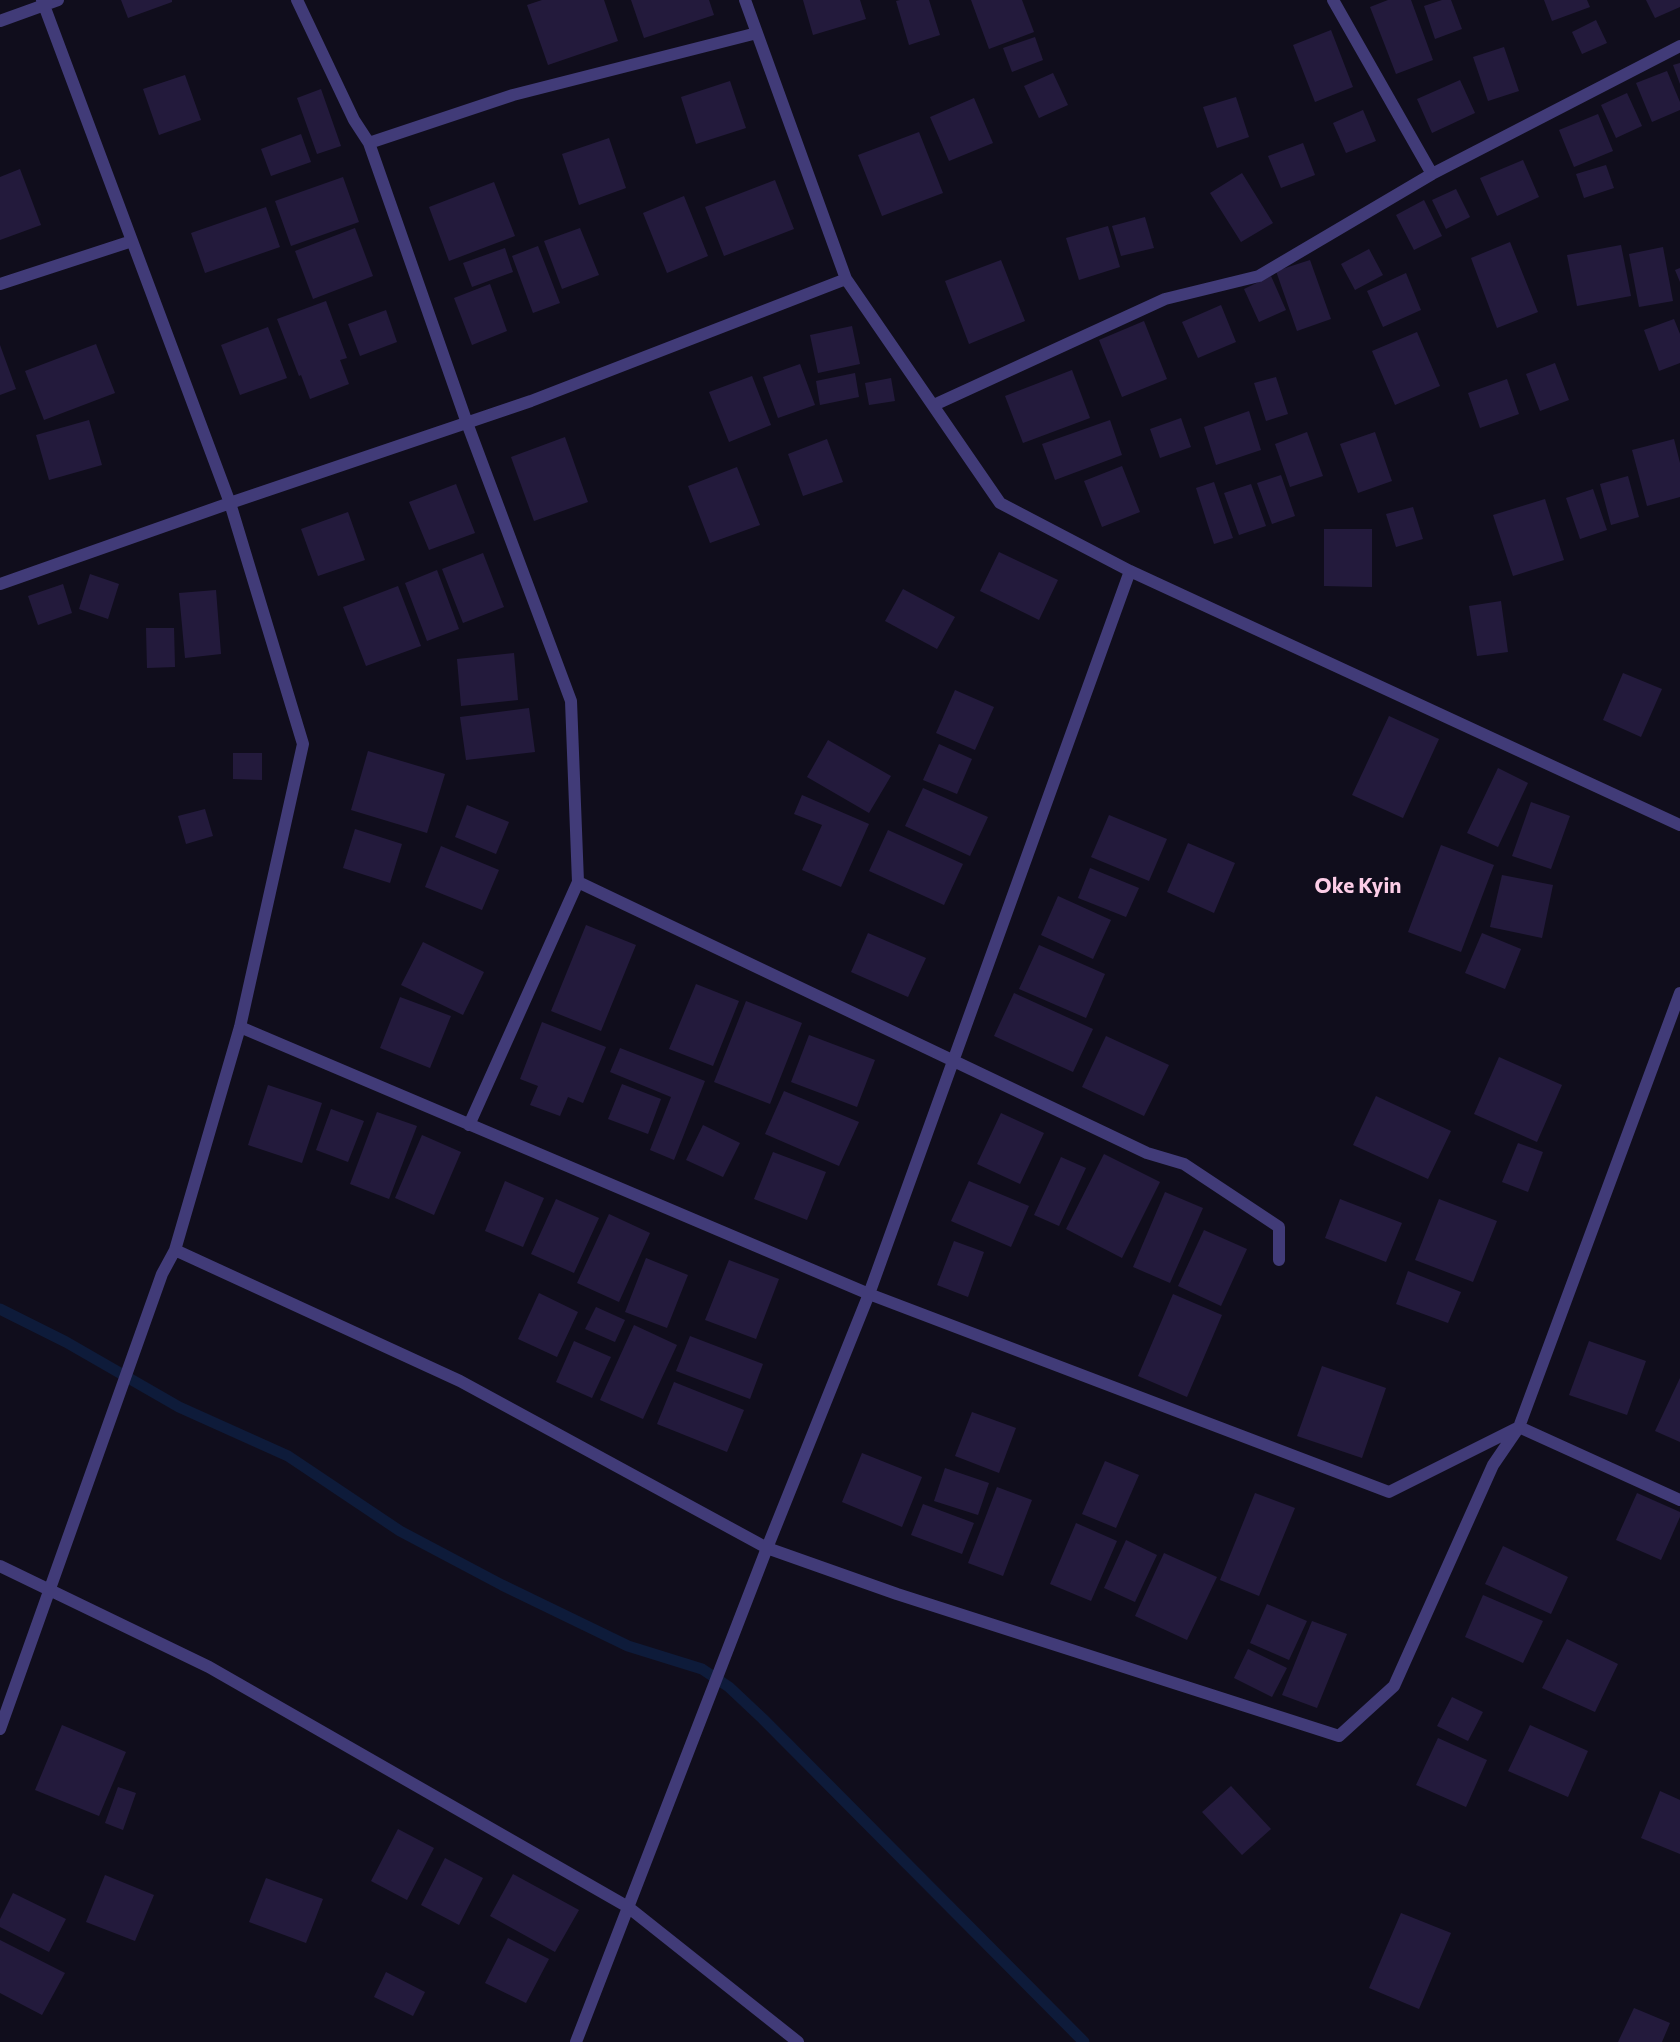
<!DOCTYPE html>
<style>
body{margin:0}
canvas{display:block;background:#100d1c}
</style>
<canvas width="1680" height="2042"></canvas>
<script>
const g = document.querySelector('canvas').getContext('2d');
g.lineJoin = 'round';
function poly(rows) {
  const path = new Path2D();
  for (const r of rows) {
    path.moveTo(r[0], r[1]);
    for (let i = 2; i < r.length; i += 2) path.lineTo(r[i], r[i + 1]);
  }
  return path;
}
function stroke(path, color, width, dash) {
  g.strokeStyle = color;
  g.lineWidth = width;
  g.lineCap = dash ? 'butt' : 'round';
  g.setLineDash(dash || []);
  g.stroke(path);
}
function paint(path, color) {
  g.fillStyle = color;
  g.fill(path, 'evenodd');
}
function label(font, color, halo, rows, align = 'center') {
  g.font = font + ' Commissioner,sans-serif';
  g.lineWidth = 4.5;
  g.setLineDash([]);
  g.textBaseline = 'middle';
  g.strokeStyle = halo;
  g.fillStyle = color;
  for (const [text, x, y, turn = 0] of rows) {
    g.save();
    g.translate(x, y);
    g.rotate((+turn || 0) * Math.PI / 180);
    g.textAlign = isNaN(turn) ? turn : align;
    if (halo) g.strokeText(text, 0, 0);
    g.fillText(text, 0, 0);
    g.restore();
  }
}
stroke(poly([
 [0,1309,66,1342,179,1407,288,1456,400,1531,502,1585,628,1646,702,1669,729,1687,763,1719,1084,2042]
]), '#0e1b3a', 11);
paint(poly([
 [121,0,172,0,172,2,128,18],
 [542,0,604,0,618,41,548,65,527,5],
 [631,0,709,0,714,15,644,38],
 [803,0,860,0,866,19,813,35],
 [900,0,929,0,940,35,909,45,896,1],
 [971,0,1022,0,1034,32,989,49],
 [1388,0,1411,0,1433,60,1396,74,1370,7],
 [1442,0,1451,0,1462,29,1435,39,1424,6],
 [1544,0,1587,0,1590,7,1552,21],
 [1646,0,1680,0,1680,7,1655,18],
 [1596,20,1607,43,1582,54,1572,32],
 [1331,30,1353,87,1315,102,1293,45],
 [1035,37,1043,60,1012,72,1003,48],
 [1504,47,1519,91,1488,101,1473,57],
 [1680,63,1680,84,1673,65],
 [1667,71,1680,102,1680,110,1652,122,1636,83],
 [1053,73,1068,105,1039,118,1024,86],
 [185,75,201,120,159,135,143,89],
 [1460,80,1475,113,1432,133,1417,99],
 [730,81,746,128,696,144,681,97],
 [321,89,341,146,317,154,297,98],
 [1627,93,1642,126,1616,138,1601,105],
 [1236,97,1249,137,1217,148,1203,107],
 [974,98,993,143,949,161,930,117],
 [1363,110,1376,141,1346,153,1333,123],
 [1598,114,1613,151,1574,167,1559,130],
 [919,132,943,193,882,216,858,155],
 [301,134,311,162,271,176,261,149],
 [609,138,626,188,579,205,562,154],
 [1303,143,1315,175,1281,188,1268,156],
 [1523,160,1539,197,1497,216,1480,178],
 [1606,165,1614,188,1584,198,1576,174],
 [20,169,41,225,0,240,0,177],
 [1242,173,1273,223,1241,242,1210,193],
 [343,177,359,222,291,246,275,201],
 [775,180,794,229,724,256,705,207],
 [494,182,515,236,449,261,429,207],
 [1456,189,1470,217,1446,229,1432,200],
 [684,196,708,256,667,273,643,213],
 [1424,200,1442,236,1414,250,1396,215],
 [266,207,280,247,205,273,191,233],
 [1145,217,1154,248,1121,256,1112,226],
 [1108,226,1120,267,1079,280,1066,238],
 [355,228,373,276,313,299,295,251],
 [580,228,599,275,562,289,544,241],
 [1510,242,1538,312,1497,328,1471,258],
 [1621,245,1631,296,1577,306,1567,255],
 [538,246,560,303,533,313,512,256],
 [1663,247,1673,301,1639,307,1629,254],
 [505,248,513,272,472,287,463,263],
 [1369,249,1383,275,1355,290,1341,264],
 [1001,260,1025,321,969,344,945,281],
 [1310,260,1331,319,1297,331,1276,271],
 [1680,268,1680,282,1675,270],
 [1406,273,1421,310,1383,327,1367,291],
 [1271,276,1286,310,1259,322,1244,289],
 [490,284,507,331,472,345,454,298],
 [326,301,347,358,340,360,349,384,310,399,301,375,299,376,277,319],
 [1221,305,1236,342,1198,358,1182,322],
 [386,310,397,342,360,356,348,324],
 [1674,319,1680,334,1680,363,1659,371,1644,330],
 [1144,321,1167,379,1122,397,1099,340],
 [852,326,860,364,818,373,810,335],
 [268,327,287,378,240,395,221,345],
 [1417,332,1440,386,1395,405,1372,351],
 [96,344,115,393,44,420,25,371],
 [0,345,16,389,0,395],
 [1555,363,1569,400,1540,411,1526,374],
 [800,364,815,405,778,418,763,377],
 [1072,370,1090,418,1023,443,1005,396],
 [855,373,859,397,820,405,816,381],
 [752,376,771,425,729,442,709,392],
 [1276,377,1288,414,1266,421,1254,383],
 [891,378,895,401,869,405,865,383],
 [1507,379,1519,414,1480,428,1468,393],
 [1249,411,1261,450,1216,465,1204,427],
 [1181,418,1191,447,1160,458,1150,429],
 [89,420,102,465,49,480,36,435],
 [1110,420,1122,455,1055,480,1042,444],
 [1307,432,1323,476,1290,487,1275,444],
 [1375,432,1392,481,1358,493,1340,444],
 [565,437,588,502,534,521,511,457],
 [827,439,843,482,803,496,788,454],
 [1674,439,1680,463,1680,497,1647,506,1632,450],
 [1122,466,1140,512,1102,527,1084,481],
 [737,467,760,525,710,543,688,486],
 [1281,475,1295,516,1272,524,1257,483],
 [1628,476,1639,517,1611,525,1600,484],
 [1214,482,1233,538,1214,544,1196,488],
 [456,484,475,533,429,550,409,502],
 [1251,484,1266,526,1239,535,1224,493],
 [1593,489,1607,530,1580,539,1566,498],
 [1545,499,1564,560,1513,576,1493,515],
 [1413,507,1423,539,1396,547,1386,514],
 [348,512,365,560,318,576,301,529],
 [1324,529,1372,529,1372,587,1324,586],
 [999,552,1058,580,1039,620,980,591],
 [483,553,504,607,463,623,442,569],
 [437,570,459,629,427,641,405,583],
 [90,574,119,584,108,619,79,609],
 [63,584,72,613,38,625,28,596],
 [398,586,421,646,366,666,343,607],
 [903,589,955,617,937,649,885,621],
 [216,590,221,654,185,658,179,593],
 [1501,601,1508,652,1477,656,1469,606],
 [146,628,174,628,175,667,147,668],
 [514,653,518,700,461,706,457,659],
 [1623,673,1662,689,1641,737,1603,720],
 [955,690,994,707,975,750,936,733],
 [529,708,535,752,466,760,460,717],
 [1389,716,1439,739,1403,818,1352,795],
 [828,740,891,776,869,813,807,777],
 [939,744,972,759,957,794,923,780],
 [368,751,445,774,427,833,351,810],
 [233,753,262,753,262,780,233,779],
 [1498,768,1528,783,1498,847,1467,833],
 [923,788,988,817,970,856,905,826],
 [802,795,869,824,841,887,802,870,822,825,794,814],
 [1531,802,1570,816,1551,869,1512,856],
 [467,805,509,822,496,854,455,837],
 [205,809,213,836,186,844,178,816],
 [1109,815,1167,839,1149,881,1091,857],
 [355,829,402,844,390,883,343,868],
 [888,830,963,864,944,905,869,871],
 [1188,843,1235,863,1214,913,1167,892],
 [1441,845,1494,865,1461,952,1408,932],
 [441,846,499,870,482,910,425,887],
 [1090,868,1139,888,1126,917,1078,898],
 [1502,875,1553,885,1542,938,1490,927],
 [1058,896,1111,920,1093,959,1041,935],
 [586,925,636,945,601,1031,551,1011],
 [868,933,926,958,908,997,851,972],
 [1482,933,1521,949,1505,989,1465,973],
 [423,942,484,972,463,1015,401,985],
 [1039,945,1105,974,1086,1018,1019,989],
 [696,984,739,1001,713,1066,669,1049],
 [1014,993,1093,1029,1073,1072,994,1036],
 [400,997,451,1016,430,1068,380,1048],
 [746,1001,802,1023,770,1104,714,1082],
 [542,1022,606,1047,583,1103,568,1097,560,1116,530,1105,538,1086,520,1079],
 [809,1035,875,1060,857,1107,791,1082],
 [1106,1036,1169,1065,1144,1116,1082,1087],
 [620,1048,705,1081,674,1160,650,1150,671,1097,610,1072],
 [1499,1057,1562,1085,1537,1142,1474,1114],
 [622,1084,661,1099,648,1134,608,1119],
 [268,1085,322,1103,302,1163,248,1145],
 [784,1091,859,1122,839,1166,765,1134],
 [1376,1096,1451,1131,1428,1179,1353,1145],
 [331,1109,364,1121,348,1162,316,1150],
 [377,1112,417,1126,389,1199,350,1184],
 [1001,1113,1044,1133,1020,1184,977,1164],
 [703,1125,740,1143,723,1177,686,1160],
 [422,1135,461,1152,434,1215,395,1198],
 [1518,1143,1543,1152,1528,1192,1502,1182],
 [773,1152,826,1172,807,1220,754,1199],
 [1104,1154,1160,1182,1122,1258,1066,1229],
 [1061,1157,1086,1168,1059,1226,1034,1215],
 [505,1181,544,1198,523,1247,485,1231],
 [969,1181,1029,1206,1011,1247,951,1221],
 [1165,1192,1203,1208,1170,1283,1133,1267],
 [556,1199,599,1218,574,1273,531,1254],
 [1340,1199,1402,1223,1386,1262,1325,1238],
 [1439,1199,1497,1221,1473,1282,1415,1260],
 [609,1214,650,1233,619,1302,577,1283],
 [1204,1230,1247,1249,1221,1306,1178,1286],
 [954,1241,984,1252,968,1297,937,1285],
 [646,1258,688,1275,667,1328,625,1312],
 [729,1260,779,1279,756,1339,705,1320],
 [1408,1271,1461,1292,1448,1323,1396,1304],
 [539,1293,578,1312,557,1357,518,1339],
 [1173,1294,1222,1315,1187,1397,1138,1376],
 [596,1307,625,1320,615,1342,585,1329],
 [634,1325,677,1345,643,1419,600,1400],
 [690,1336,763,1364,750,1399,676,1371],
 [574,1341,611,1357,592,1398,556,1382],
 [1589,1341,1646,1361,1627,1415,1569,1395],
 [1322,1366,1386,1388,1362,1458,1297,1436],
 [1680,1378,1680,1442,1655,1431],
 [674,1382,744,1410,727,1452,657,1424],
 [972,1412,1016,1428,999,1473,955,1456],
 [862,1453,922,1477,902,1527,842,1502],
 [1105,1461,1139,1475,1116,1528,1082,1514],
 [945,1468,989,1483,978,1515,934,1501],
 [997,1487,1032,1500,1003,1576,968,1563],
 [1255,1493,1295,1508,1259,1596,1220,1580],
 [1637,1493,1680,1512,1680,1517,1661,1560,1616,1540],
 [923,1504,974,1523,962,1554,911,1535],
 [1076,1523,1117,1541,1091,1601,1050,1584],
 [1126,1540,1157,1555,1135,1602,1104,1588],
 [1503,1546,1568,1577,1551,1614,1485,1584],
 [1164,1553,1217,1577,1187,1640,1135,1616],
 [1483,1595,1543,1621,1523,1663,1465,1637],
 [1267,1604,1307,1621,1289,1660,1250,1643],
 [1312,1621,1347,1634,1317,1708,1282,1695],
 [1567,1639,1618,1664,1595,1712,1542,1688],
 [1248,1649,1287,1668,1272,1697,1234,1678],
 [1452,1697,1483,1712,1468,1741,1437,1726],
 [62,1725,126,1752,99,1816,35,1790],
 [1530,1725,1588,1751,1568,1797,1508,1771],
 [1438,1738,1487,1760,1466,1807,1416,1785],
 [1231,1786,1271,1829,1242,1855,1202,1812],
 [118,1787,136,1793,123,1830,105,1823],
 [1660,1791,1680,1800,1680,1854,1641,1838],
 [398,1829,434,1848,407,1900,371,1881],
 [445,1858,483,1878,459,1925,421,1905],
 [513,1874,579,1910,555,1952,490,1916],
 [105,1875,154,1895,135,1941,86,1922],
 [266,1878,323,1899,306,1943,249,1922],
 [13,1893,66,1919,49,1952,0,1927,0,1919],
 [1401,1913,1451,1933,1419,2009,1369,1988],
 [508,1938,549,1959,526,2003,485,1983],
 [0,1940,65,1973,42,2015,0,1993],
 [386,1972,425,1992,413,2016,374,1997],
 [1634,2008,1670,2023,1662,2042,1618,2042]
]), '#231a3c');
stroke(poly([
 [42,0,230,503,303,744,240,1027,175,1250,460,1381,767,1548,897,1594,1339,1736,1394,1686,1493,1465,1519,1427,1680,993],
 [297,0,354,120,369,143,467,423,571,701,578,882],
 [745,0,846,279,1000,503,1130,571,1680,825],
 [1333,0,1432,174],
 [0,21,58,0],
 [369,143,513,95,757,33],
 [0,284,132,241],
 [934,405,1165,299,1259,276,1432,174,1680,46],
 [0,584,230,503,531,401,846,279],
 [240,1027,869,1294,1389,1492,1519,1427,1680,1500],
 [469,1125,578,882,1147,1153,1184,1164,1279,1227,1279,1260],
 [0,1566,209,1667,628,1907,798,2042],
 [0,1729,162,1274,175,1250],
 [576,2042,767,1548,869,1294,1130,571]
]), '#413b78', 12);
label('bold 21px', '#fccde7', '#100d1c', [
 ["Oke Kyin",1358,886]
]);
</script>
